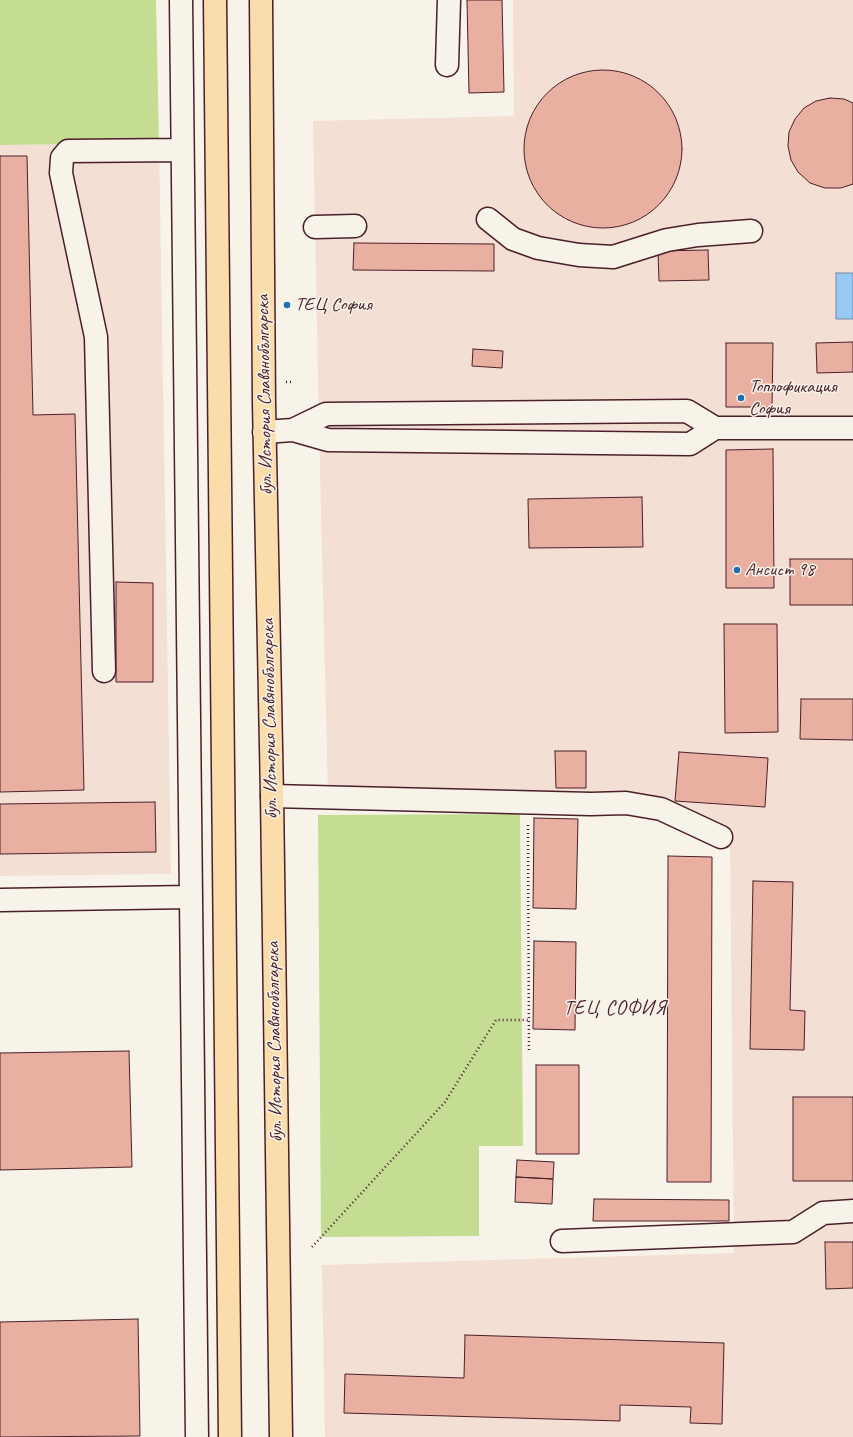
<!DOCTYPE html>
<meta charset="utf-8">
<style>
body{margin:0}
canvas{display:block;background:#f7f3e8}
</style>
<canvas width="853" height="1437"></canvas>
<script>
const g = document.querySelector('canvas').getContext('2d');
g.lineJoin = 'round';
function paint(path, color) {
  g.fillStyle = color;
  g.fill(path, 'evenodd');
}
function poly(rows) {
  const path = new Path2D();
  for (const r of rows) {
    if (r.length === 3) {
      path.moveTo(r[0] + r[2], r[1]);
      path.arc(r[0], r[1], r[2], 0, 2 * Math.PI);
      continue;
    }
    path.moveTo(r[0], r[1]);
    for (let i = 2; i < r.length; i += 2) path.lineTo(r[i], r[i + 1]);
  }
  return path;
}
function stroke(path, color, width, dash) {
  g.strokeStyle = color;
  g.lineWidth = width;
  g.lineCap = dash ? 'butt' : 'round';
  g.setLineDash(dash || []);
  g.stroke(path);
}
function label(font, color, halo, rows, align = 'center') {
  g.font = font + ' Caveat,sans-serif';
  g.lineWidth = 3;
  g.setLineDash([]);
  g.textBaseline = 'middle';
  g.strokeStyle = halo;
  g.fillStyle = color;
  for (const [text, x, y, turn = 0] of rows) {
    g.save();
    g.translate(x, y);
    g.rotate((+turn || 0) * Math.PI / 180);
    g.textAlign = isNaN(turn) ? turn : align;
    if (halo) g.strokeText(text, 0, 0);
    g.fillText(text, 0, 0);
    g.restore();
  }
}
paint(poly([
 [513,0,853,0,853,1437,325,1437,322,1265,734,1253,730,837,650,801,328,794,319,429,313,121,514,116],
 [159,143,171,874,0,876,0,145]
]), '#f3dfd3');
paint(poly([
 [0,0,156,0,159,143,0,145],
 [520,814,523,1146,479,1146,479,1236,321,1237,318,815]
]), '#c4dd93');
const water = poly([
 [836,273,853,273,853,319,836,319,836,273]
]);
paint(water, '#96c9f3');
stroke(water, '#7885a3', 1);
const building = poly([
 [467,0,502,0,504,92,469,93,467,0],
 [603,149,79],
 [830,98,844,99,853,103,853,184,841,188,825,188,810,183,798,172,791,160,788,146,789,132,795,119,804,108,816,101,830,98],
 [0,156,27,156,33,415,75,414,84,790,0,792,0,156],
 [354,243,494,244,494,271,353,270,354,243],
 [708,250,709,280,659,281,658,251,708,250],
 [853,342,853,372,817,373,816,343,853,342],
 [726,343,773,343,772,407,726,407,726,343],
 [473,349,503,351,502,368,472,366,473,349],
 [773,449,774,588,726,588,726,450,773,449],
 [642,497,643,547,529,548,528,499,642,497],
 [790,559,853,559,853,605,790,605,790,559],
 [116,582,153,583,153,682,116,682,116,582],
 [724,624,777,624,778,732,725,733,724,624],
 [801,699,853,699,853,740,800,739,801,699],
 [555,751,586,751,586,788,556,788,555,751],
 [679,752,768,758,765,807,675,801,679,752],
 [155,802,156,852,0,854,0,804,155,802],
 [534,818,578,819,576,909,533,908,534,818],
 [668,856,712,857,711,1182,667,1182,668,856],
 [753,881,793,882,790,1010,805,1011,804,1050,750,1049,753,881],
 [534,941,576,942,575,1030,533,1029,534,941],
 [129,1051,132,1167,0,1170,0,1053,129,1051],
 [536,1065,579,1065,579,1154,536,1154,536,1065],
 [793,1097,853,1097,853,1181,793,1181,793,1097],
 [517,1160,554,1162,553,1179,516,1177,517,1160],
 [516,1177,553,1179,552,1204,515,1202,516,1177],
 [594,1199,729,1200,729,1221,593,1221,594,1199],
 [825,1242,853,1242,853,1288,826,1289,825,1242],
 [138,1319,140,1436,0,1437,0,1322,138,1319],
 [465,1335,724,1343,722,1424,690,1423,691,1407,620,1405,620,1421,344,1413,345,1374,464,1378,465,1335]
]);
paint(building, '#e9b0a1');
stroke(building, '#4a1f2b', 1);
const minor = poly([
 [181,0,197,1437],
 [447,65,449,0],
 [488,219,513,239,538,248,579,255,613,257,667,240,698,235,751,231],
 [315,227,355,226],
 [715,428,853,428],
 [264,432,293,430,328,440,690,444,715,428,687,411,326,414,293,430],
 [104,671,96,337,61,173,62,158,68,151,182,150],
 [272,796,591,804,626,803,661,809,721,837],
 [0,900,190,897],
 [562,1241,793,1232,823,1213,853,1211]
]);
const major = poly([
 [215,0,230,1437],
 [261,0,264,403,272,796,281,1437]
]);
stroke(minor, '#4a1f2b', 25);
stroke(major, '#4a1f2b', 25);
stroke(poly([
 [286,382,293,382],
 [528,825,529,1052],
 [312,1247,445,1102,496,1020,528,1020]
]), '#4a1f2b', 2.5, [1, 3]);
stroke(minor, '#f7f3e8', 22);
stroke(major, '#fbddab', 22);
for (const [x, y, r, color] of [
 [287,305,4,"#1f6fb2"],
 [741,398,4,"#1f6fb2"],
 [737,570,4,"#1f6fb2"]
]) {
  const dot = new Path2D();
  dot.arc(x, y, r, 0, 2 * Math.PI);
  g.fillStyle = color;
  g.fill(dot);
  stroke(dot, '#f7f3e8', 1.5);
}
label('19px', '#4a1f2b', '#f7f3e8', [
 ["ТЕЦ София",295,305],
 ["Топлофикация",749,387],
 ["София",749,409],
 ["Ансист 98",745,570]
], 'left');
label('19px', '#4a1f2b', '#f7f3e8', [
 ["бул. История Славянобългарска",265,395,-91],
 ["бул. История Славянобългарска",270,719,-91],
 ["бул. История Славянобългарска",275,1042,-91]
]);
g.letterSpacing = '1px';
label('20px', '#4a1f2b', '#f7f3e8', [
 ["ТЕЦ СОФИЯ",615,1009]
]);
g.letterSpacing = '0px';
</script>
